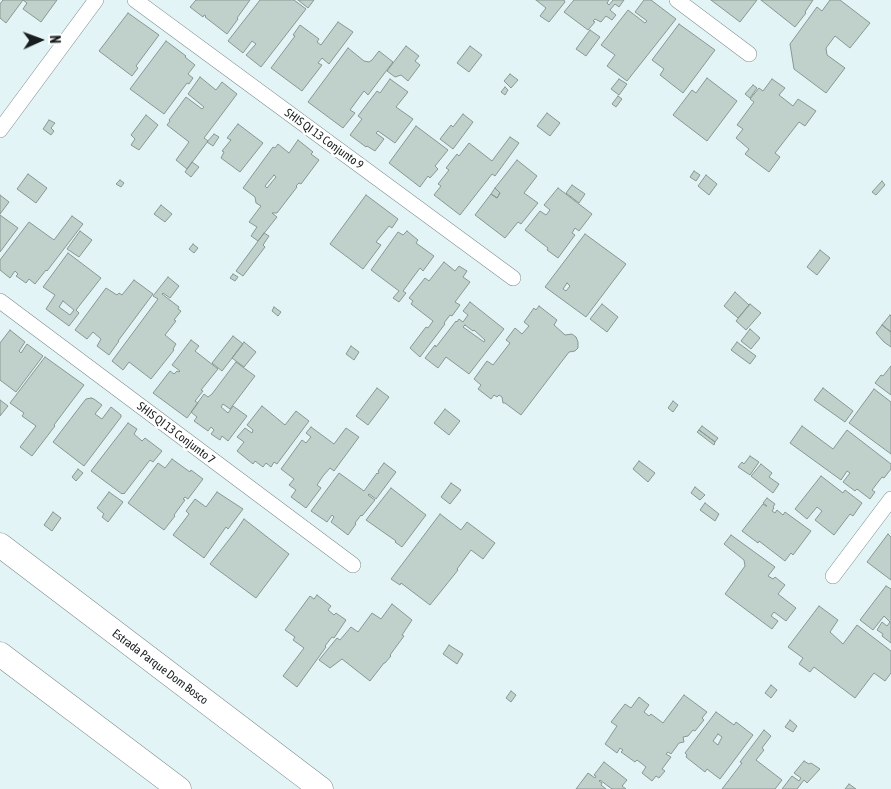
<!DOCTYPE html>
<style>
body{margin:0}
#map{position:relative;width:891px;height:789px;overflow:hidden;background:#e3f4f6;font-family:"Asap Condensed",sans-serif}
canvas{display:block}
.north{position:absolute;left:15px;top:15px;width:50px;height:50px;-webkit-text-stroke:4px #fff;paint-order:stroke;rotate:88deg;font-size:14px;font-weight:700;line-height:20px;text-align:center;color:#181e1f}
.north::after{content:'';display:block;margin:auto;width:18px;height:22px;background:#181e1f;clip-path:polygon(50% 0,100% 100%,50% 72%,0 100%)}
</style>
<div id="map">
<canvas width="891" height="789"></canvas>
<div class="north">N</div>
</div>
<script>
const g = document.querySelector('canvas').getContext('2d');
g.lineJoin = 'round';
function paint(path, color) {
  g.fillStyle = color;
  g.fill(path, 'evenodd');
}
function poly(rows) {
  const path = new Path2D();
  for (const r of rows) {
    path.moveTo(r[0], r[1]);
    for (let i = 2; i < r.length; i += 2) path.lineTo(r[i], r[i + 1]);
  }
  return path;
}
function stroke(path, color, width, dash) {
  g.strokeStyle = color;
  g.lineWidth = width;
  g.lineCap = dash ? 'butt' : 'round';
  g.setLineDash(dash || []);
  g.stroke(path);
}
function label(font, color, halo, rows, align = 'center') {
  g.font = font + ' "Asap Condensed",sans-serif';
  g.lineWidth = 5;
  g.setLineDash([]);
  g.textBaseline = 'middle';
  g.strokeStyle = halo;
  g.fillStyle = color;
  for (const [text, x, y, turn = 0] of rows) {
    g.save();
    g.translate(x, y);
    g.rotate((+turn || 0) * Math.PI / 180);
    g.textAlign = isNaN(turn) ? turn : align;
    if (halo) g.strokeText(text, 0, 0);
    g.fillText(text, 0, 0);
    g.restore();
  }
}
const building = poly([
 [3,0,57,0,41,22,23,9,27,3,23,0,6,23,0,18,0,4,3,0],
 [196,0,250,0,237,18,238,19,227,34,205,17,206,16,204,15,203,17,190,7,196,0],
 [260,0,294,0,306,9,261,67,246,55,256,44,252,41,243,53,228,41,260,0],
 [298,0,314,0,308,8,298,0],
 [536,0,564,0,565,2,549,22,540,16,546,8,536,0],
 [574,0,609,0,607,3,609,5,613,0,624,0,619,7,615,4,610,10,616,15,612,20,606,16,601,22,595,19,593,21,595,22,588,30,564,12,574,0],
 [644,0,651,0,676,19,627,81,607,66,615,55,601,45,628,10,645,23,647,21,635,12,644,0],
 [711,0,757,0,740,22,711,0],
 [761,0,813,0,805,12,806,13,795,27,761,0],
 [830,0,840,0,870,23,850,48,835,36,826,48,827,55,845,68,826,93,794,69,790,44,817,7,822,11,830,0],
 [128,13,159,35,136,66,138,68,132,76,99,51,128,13],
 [338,22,353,32,329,64,322,58,318,63,322,65,302,91,271,68,295,36,293,35,300,25,319,39,317,42,321,45,338,22],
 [679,24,715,50,683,93,660,75,664,69,652,60,679,24],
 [590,30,600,37,586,56,576,49,590,30],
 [166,41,186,56,185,57,195,65,188,74,193,78,189,84,187,83,164,114,130,89,166,41],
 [406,46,419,56,415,61,420,65,408,81,401,75,395,77,387,71,406,46],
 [470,46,482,55,469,72,457,63,470,46],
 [348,48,364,61,369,62,372,60,379,51,393,62,368,95,364,91,350,110,355,113,343,128,308,102,348,48],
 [510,74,518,80,511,88,504,81,510,74],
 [200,77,216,90,222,82,237,94,204,138,208,141,187,169,176,160,189,142,167,125,170,121,169,120,186,97,202,109,204,107,188,94,200,77],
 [707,78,737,101,707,141,673,115,692,90,696,93,707,78],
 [390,79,408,92,396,107,413,119,395,143,378,131,376,133,384,139,375,151,367,146,366,147,350,135,362,119,358,116,377,91,380,93,390,79],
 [619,79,627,84,619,95,611,89,619,79],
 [772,79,785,88,779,95,793,106,798,99,816,111,805,126,799,122,775,153,780,157,769,172,745,154,749,149,736,138,743,129,737,125,754,102,750,99,759,88,763,91,772,79],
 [753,85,757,88,750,98,745,94,753,85],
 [505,87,508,90,505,95,501,92,505,87],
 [618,96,622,99,616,107,612,104,618,96],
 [547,113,560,123,550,136,537,126,547,113],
 [463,114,473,122,453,149,440,139,451,125,453,127,463,114],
 [146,115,158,125,139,150,131,145,135,139,131,135,146,115],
 [49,120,55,123,51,128,54,131,51,135,43,129,49,120],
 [238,124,263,143,240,172,221,158,224,152,222,151,231,140,227,138,238,124],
 [416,126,448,150,435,166,438,169,430,178,428,176,420,187,389,163,416,126],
 [214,134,219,137,213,146,207,142,214,134],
 [510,137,519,143,495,176,492,174,460,215,434,195,441,186,438,184,449,170,446,168,457,154,459,156,469,143,492,161,510,137],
 [298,140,313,152,311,154,319,160,301,184,299,183,296,186,297,187,277,213,272,213,277,217,258,241,251,236,257,227,249,222,261,206,256,203,255,197,243,188,273,147,275,148,278,144,289,153,298,140],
 [274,175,276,177,267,188,265,186,274,175],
 [517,160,537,176,524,193,538,203,521,224,518,222,505,238,475,215,491,194,497,198,500,193,495,188,517,160],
 [192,162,199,167,191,177,185,172,192,162],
 [694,171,700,175,696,181,690,177,694,171],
 [28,174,47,188,36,203,17,189,28,174],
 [706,175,717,184,709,195,698,186,706,175],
 [120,180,124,183,121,187,116,184,120,180],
 [882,181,885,185,876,195,872,192,882,181],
 [572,185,585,194,579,203,566,193,572,185],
 [495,188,500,193,497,198,491,194,495,188],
 [558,188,592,214,579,231,575,228,572,233,575,235,558,258,547,250,548,248,525,230,540,211,546,215,550,210,544,205,558,188],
 [0,195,9,202,0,214,0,195],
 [366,195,398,219,392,228,389,226,376,242,381,245,363,269,330,244,366,195],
 [161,205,172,214,165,222,154,214,161,205],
 [0,215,18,228,0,252,0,215],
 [72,216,83,224,47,271,46,270,35,284,29,279,26,283,16,276,18,274,15,271,10,278,0,270,0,260,29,222,54,240,72,216],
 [80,231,92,240,79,257,67,249,80,231],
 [407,231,418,240,416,243,434,256,423,271,420,268,403,291,406,293,399,302,393,298,399,291,371,270,398,232,403,235,407,231],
 [264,233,269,236,263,245,265,247,243,276,236,271,264,233],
 [585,234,626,264,586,317,545,287,585,234],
 [567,283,570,286,566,291,563,289,567,283],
 [193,244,198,248,194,253,189,249,193,244],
 [820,250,830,258,817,275,807,267,820,250],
 [68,253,101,278,76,310,79,313,69,326,46,309,55,295,43,287,68,253],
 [63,301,74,310,70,315,59,307,63,301],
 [444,262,455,271,459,266,467,271,463,277,470,282,455,302,460,305,452,316,450,315,444,323,445,324,420,357,410,348,426,327,428,328,433,321,411,304,413,301,409,298,425,278,429,281,444,262],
 [233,274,238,277,235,281,230,278,233,274],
 [168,277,179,286,170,298,163,293,162,294,179,307,178,309,181,311,174,320,176,321,165,335,176,344,173,349,174,350,151,379,129,362,123,370,112,361,158,299,153,296,168,277],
 [134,280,153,294,118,341,119,341,109,355,97,346,101,339,93,332,87,339,75,330,106,288,117,295,119,293,122,295,134,280],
 [735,292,749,305,738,318,724,306,735,292],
 [470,302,504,329,469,374,446,357,438,368,425,358,435,345,436,347,456,321,457,322,459,319,463,322,468,315,463,311,470,302],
 [465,325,473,331,474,330,485,340,484,342,463,327,465,325],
 [602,304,618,317,607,332,590,319,602,304],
 [750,304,761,313,746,330,736,321,750,304],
 [539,306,557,320,554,325,565,335,572,334,576,337,578,342,578,348,575,351,569,352,521,415,505,403,503,403,502,397,499,395,497,397,494,395,491,399,478,389,481,385,474,379,487,361,493,365,510,343,506,340,515,328,522,334,529,326,524,322,534,308,536,310,539,306],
 [274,307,281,312,278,316,272,311,274,307],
 [890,315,891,316,891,332,882,325,890,315],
 [882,325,891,332,891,347,884,342,876,333,882,325],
 [750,329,760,338,751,349,741,341,750,329],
 [10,330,25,342,19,351,21,353,27,344,43,356,16,392,0,380,0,343,10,330],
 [233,336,243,344,222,371,212,363,233,336],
 [191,340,199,346,195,351,218,369,201,390,203,391,195,401,198,403,187,418,153,393,170,371,174,374,177,371,179,372,180,371,172,365,191,340],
 [244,342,256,352,244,367,232,358,244,342],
 [737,342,756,356,750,364,731,350,737,342],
 [351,346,359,352,354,360,346,354,351,346],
 [45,357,84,385,54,425,55,426,32,456,20,447,36,426,22,416,24,413,10,403,45,357],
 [236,362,255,376,230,409,223,404,221,407,228,413,233,406,247,416,228,441,222,436,220,440,211,434,214,430,211,427,208,431,194,421,197,417,191,412,204,394,208,397,212,394,236,362],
 [891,366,891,395,875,383,881,375,883,376,891,366],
 [377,388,389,397,368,425,356,416,377,388],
 [823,388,853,411,845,422,814,400,823,388],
 [874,389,891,402,891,454,849,423,874,389],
 [91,398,94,399,102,405,95,414,102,419,111,407,121,415,121,417,84,466,53,442,82,404,86,399,91,398],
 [0,400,8,406,0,416,0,400],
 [673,401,678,405,673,412,668,408,673,401],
 [262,406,285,425,296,411,309,421,277,464,274,462,271,467,266,463,263,467,255,461,253,464,237,451,244,442,237,437,245,428,252,433,253,430,247,425,262,406],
 [445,409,460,421,449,435,434,423,445,409],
 [128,423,137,429,134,434,142,441,145,438,162,451,153,462,150,460,124,494,123,493,122,494,91,471,128,423],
 [702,426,718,438,715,442,699,430,702,426],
 [802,426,833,449,847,430,891,464,891,469,884,478,882,477,872,490,875,492,870,499,857,489,855,491,843,482,850,473,847,471,841,480,790,443,802,426],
 [311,427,334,444,346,428,359,437,334,471,330,468,323,476,317,485,321,488,306,508,291,497,296,490,289,485,294,479,281,469,302,440,306,443,311,437,306,433,311,427],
 [699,430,715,442,714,445,697,432,699,430],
 [750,456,759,462,750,475,738,467,742,462,744,464,750,456],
 [172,459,190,472,191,470,203,479,188,499,185,497,183,499,185,500,174,515,175,516,164,530,128,503,158,463,165,468,172,459],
 [639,461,655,473,648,482,633,469,639,461],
 [384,463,396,472,376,499,369,494,368,495,375,500,362,516,361,515,355,523,356,524,348,535,331,522,334,517,332,515,327,522,311,511,339,473,364,491,377,473,378,474,379,472,378,471,384,463],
 [761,464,772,473,769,477,779,484,773,493,751,476,761,464],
 [78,469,83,473,76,481,72,477,78,469],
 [821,476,843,493,845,490,862,503,853,516,850,514,834,535,815,520,822,511,817,507,807,519,795,509,821,476],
 [451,483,461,490,450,504,441,497,451,483],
 [695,487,705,495,700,500,691,493,695,487],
 [391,488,426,515,402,547,395,542,396,541,366,520,391,488],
 [109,492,123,502,108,522,102,517,104,514,97,508,109,492],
 [217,492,243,509,228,529,226,527,204,558,173,535,189,514,186,511,195,499,206,507,217,492],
 [767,498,775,504,773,507,774,508,772,511,775,513,777,510,783,515,785,512,811,531,793,555,791,553,785,561,759,541,758,543,742,531,763,504,766,506,767,506,763,503,767,498],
 [705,503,719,514,715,521,700,510,705,503],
 [53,512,61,518,52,531,44,525,53,512],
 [440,514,461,530,467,522,495,543,483,559,471,550,457,569,458,570,430,605,401,583,400,585,391,579,440,514],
 [244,519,289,554,256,598,210,564,235,532,244,519],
 [888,534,891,537,891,580,867,562,888,534],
 [731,535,775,567,768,576,773,579,775,577,785,585,778,594,796,608,786,621,774,612,771,616,778,621,772,629,725,594,745,566,744,560,724,544,731,535],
 [886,586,891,589,891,643,882,636,883,634,877,630,882,622,887,626,890,622,884,616,873,630,860,620,886,586],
 [317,595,331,606,328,610,334,615,336,613,346,620,334,638,332,637,325,646,326,647,297,687,283,676,304,648,293,640,295,637,285,630,310,596,314,599,317,595],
 [392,604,412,620,402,635,404,636,390,655,391,656,385,663,384,663,370,681,342,659,330,668,319,660,337,638,340,640,351,627,358,632,372,613,381,619,392,604],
 [819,606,838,620,830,632,843,644,857,625,891,651,891,673,885,681,874,673,855,698,814,667,810,672,799,664,803,658,788,647,819,606],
 [449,645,463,654,457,664,443,654,449,645],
 [771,685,777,690,771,698,765,693,771,685],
 [511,691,516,695,511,702,506,698,511,691],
 [684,695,707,712,702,718,704,720,695,731,693,730,688,736,683,737,684,742,679,743,671,754,668,752,666,754,671,757,662,769,665,771,659,778,656,776,652,781,642,773,646,767,641,763,637,760,635,762,621,752,623,750,620,748,617,753,605,744,617,726,611,722,625,704,631,708,639,697,649,705,644,712,649,716,651,714,663,723,684,695],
 [716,712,734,725,736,722,753,735,720,779,707,769,705,772,686,757,687,755,685,753,716,712],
 [718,734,722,737,718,745,713,741,718,734],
 [790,720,797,726,793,732,785,727,790,720],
 [764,730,771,736,762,748,764,750,756,760,782,780,775,789,722,789,742,763,740,762,764,730],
 [804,761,809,764,811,763,820,769,807,783,804,780,797,789,782,789,792,776,799,781,801,778,794,773,804,761],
 [604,762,627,780,622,786,626,789,612,789,600,780,599,781,602,783,601,785,606,789,576,789,588,773,595,778,596,776,594,775,604,762],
 [849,784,856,789,845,789,849,784]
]);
paint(building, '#c0d0cb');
stroke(building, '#889792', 1);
const street = poly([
 [135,0,513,278],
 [677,0,749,54],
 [0,130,96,0],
 [0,301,353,565],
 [833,576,891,499]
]);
const primary = poly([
 [0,545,321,789],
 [0,654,179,789]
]);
stroke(street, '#7e8e90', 16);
stroke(primary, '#7e8e90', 25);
stroke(street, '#fff', 15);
stroke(primary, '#fff', 24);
label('12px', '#181e1f', '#fff', [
 ["SHIS QI 13 Conjunto 9",324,139,36],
 ["SHIS QI 13 Conjunto 7",176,433,37],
 ["Estrada Parque Dom Bosco",160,667,37]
]);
</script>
